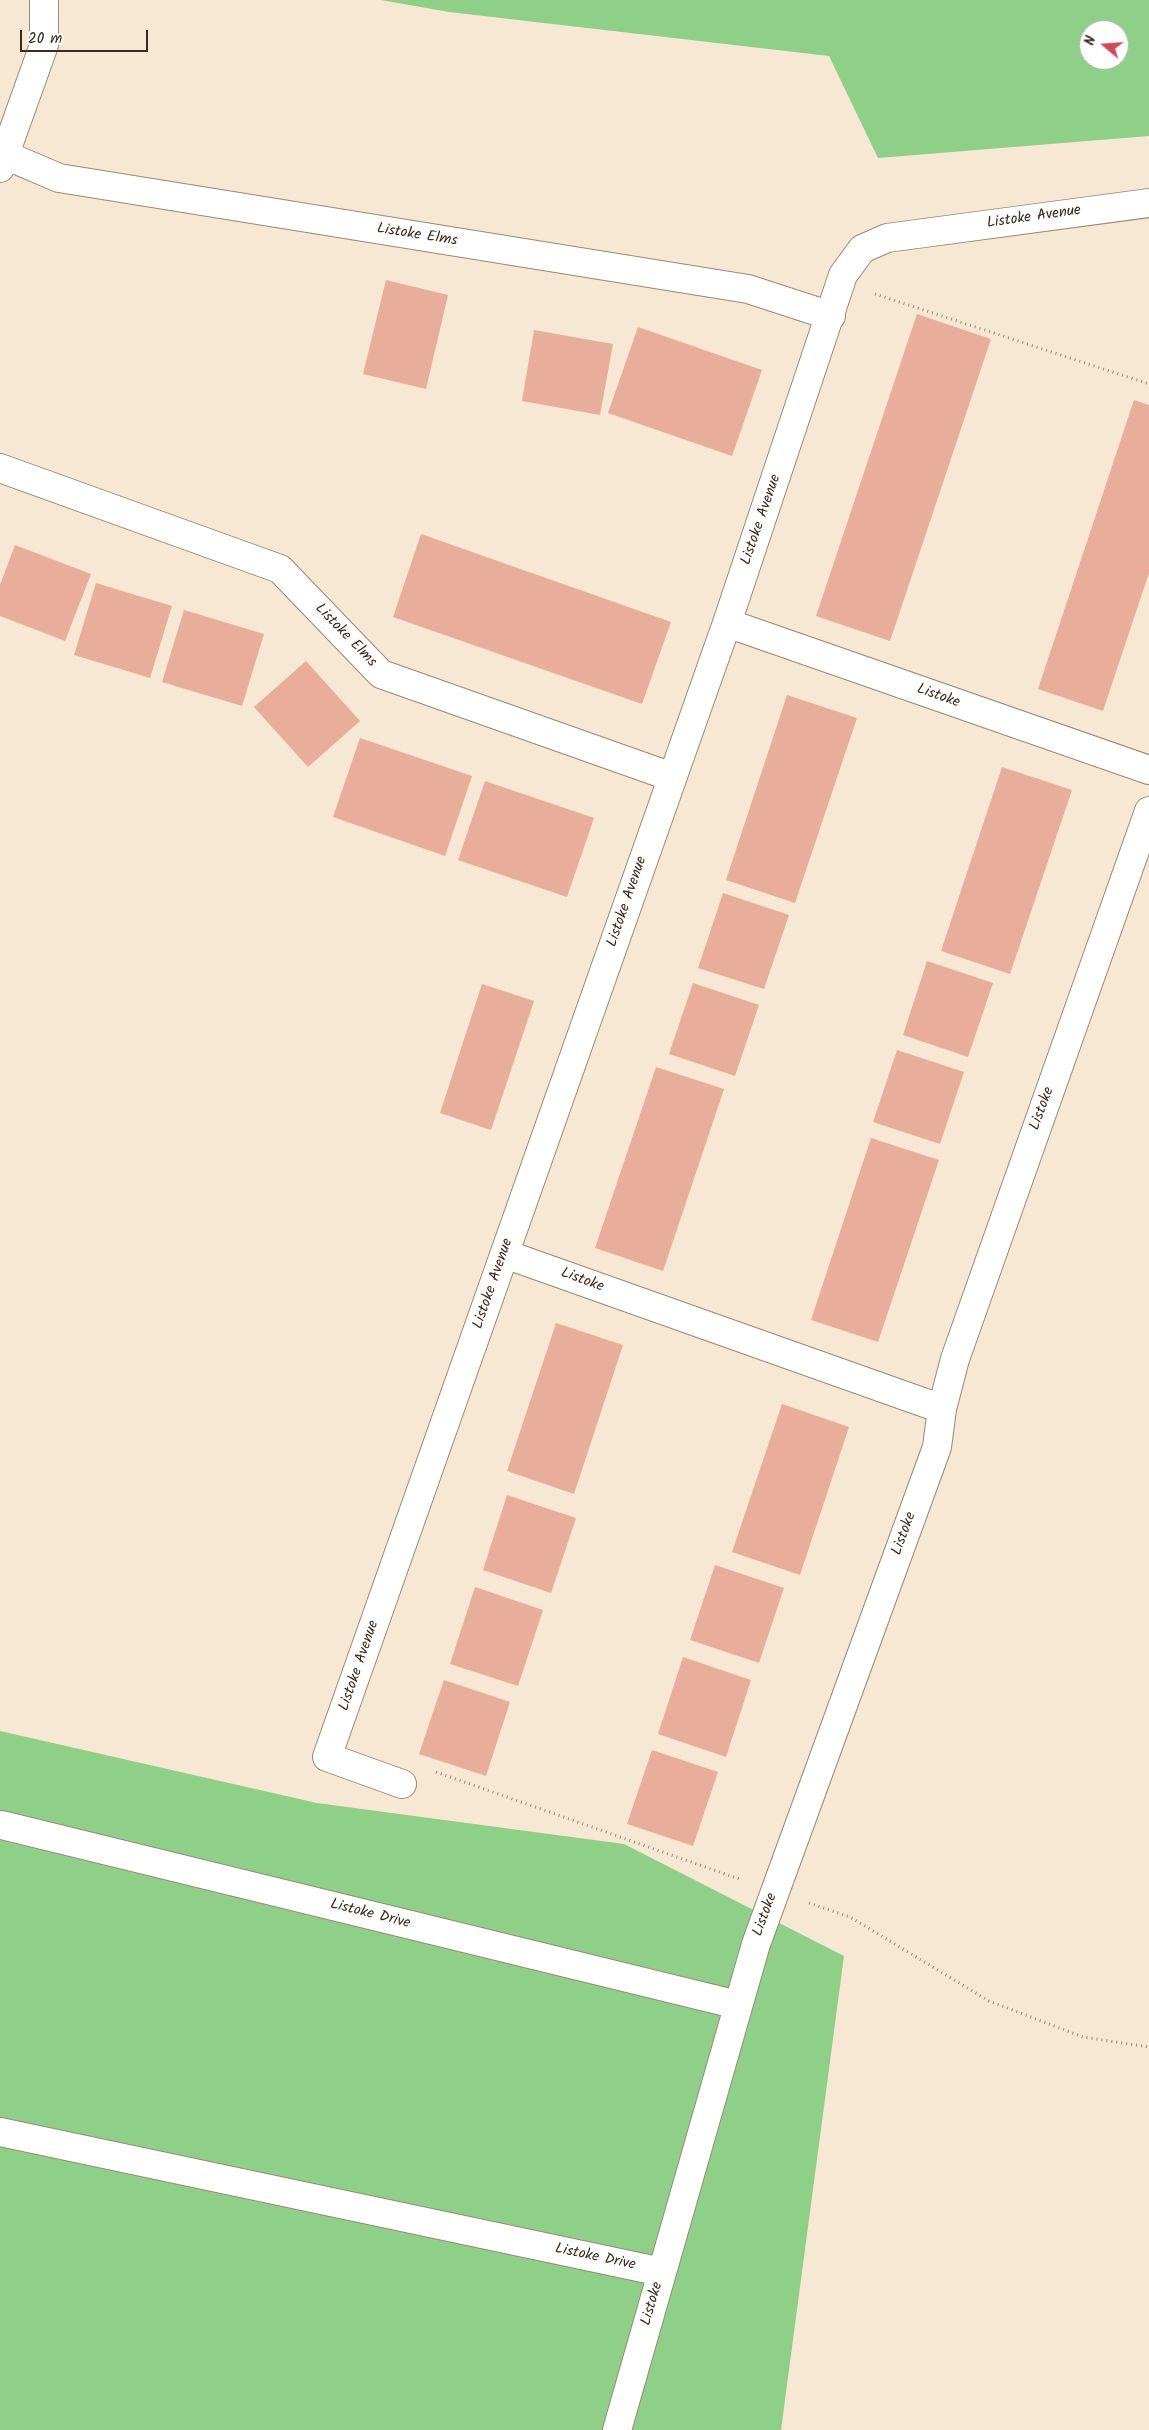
<!DOCTYPE html>
<style>
body{margin:0}
#map{position:relative;width:1149px;height:2430px;overflow:hidden;background:#f6e8d3;font-family:Kalam,sans-serif}
canvas{display:block}
.north{position:absolute;left:1079px;top:20px;width:50px;height:50px;box-sizing:border-box;background:#fff;border:1px solid #b1aaa5;border-radius:50%;rotate:288deg;font-size:14px;font-weight:700;line-height:20px;text-align:center;color:#3b2a1e}
.north::after{content:'';display:block;margin:auto;width:18px;height:22px;background:#d1495b;clip-path:polygon(50% 0,100% 100%,50% 72%,0 100%)}
.scale{position:absolute;left:20px;top:30px;width:128px;height:22px;box-sizing:border-box;border:2px solid #3b2a1e;border-top:0;padding-left:6px;font-size:15px;line-height:18px;white-space:nowrap;color:#3b2a1e;-webkit-text-stroke:4px #fff;paint-order:stroke}
</style>
<div id="map">
<canvas width="1149" height="2430"></canvas>
<div class="north">N</div>
<div class="scale">20 m</div>
</div>
<script>
const g = document.querySelector('canvas').getContext('2d');
g.lineJoin = 'round';
function paint(path, color) {
  g.fillStyle = color;
  g.fill(path, 'evenodd');
}
function poly(rows) {
  const path = new Path2D();
  for (const r of rows) {
    path.moveTo(r[0], r[1]);
    for (let i = 2; i < r.length; i += 2) path.lineTo(r[i], r[i + 1]);
  }
  return path;
}
function stroke(path, color, width, dash) {
  g.strokeStyle = color;
  g.lineWidth = width;
  g.lineCap = dash ? 'butt' : 'round';
  g.setLineDash(dash || []);
  g.stroke(path);
}
function label(font, color, halo, rows, align = 'center') {
  g.font = font + ' Kalam,sans-serif';
  g.lineWidth = 4;
  g.setLineDash([]);
  g.textBaseline = 'middle';
  g.strokeStyle = halo;
  g.fillStyle = color;
  for (const [text, x, y, turn = 0] of rows) {
    g.save();
    g.translate(x, y);
    g.rotate((+turn || 0) * Math.PI / 180);
    g.textAlign = isNaN(turn) ? turn : align;
    if (halo) g.strokeText(text, 0, 0);
    g.fillText(text, 0, 0);
    g.restore();
  }
}
paint(poly([
 [381,0,1149,0,1149,136,878,158,829,56,449,12],
 [1089,30,1119,30,1119,60,1089,60],
 [0,1731,317,1803,624,1844,844,1956,781,2430,0,2430]
]), '#8fd088');
paint(poly([
 [386,280,448,295,426,389,363,374],
 [917,314,991,339,890,641,816,616],
 [638,327,762,370,732,456,608,413],
 [534,330,613,344,600,415,522,401],
 [1134,400,1149,405,1149,573,1103,711,1038,689],
 [421,534,671,622,642,704,393,617],
 [15,545,91,574,65,641,0,616,0,585],
 [96,583,172,606,150,678,74,655],
 [184,610,264,634,242,706,162,682],
 [306,661,360,721,308,767,254,707],
 [787,695,857,718,795,903,726,880],
 [360,738,472,776,445,856,333,817],
 [1002,767,1072,790,1010,974,941,951],
 [485,781,594,818,567,897,458,860],
 [723,893,789,915,764,989,698,968],
 [927,961,993,983,968,1057,903,1035],
 [693,983,759,1005,735,1076,669,1054],
 [482,984,534,1001,491,1130,440,1113],
 [897,1050,964,1072,940,1144,873,1122],
 [656,1067,724,1089,663,1271,595,1248],
 [871,1138,939,1160,878,1342,811,1320],
 [556,1323,623,1345,574,1494,507,1471],
 [782,1404,849,1427,800,1575,732,1552],
 [507,1495,576,1518,551,1593,483,1570],
 [715,1565,784,1588,759,1663,690,1640],
 [475,1587,543,1610,518,1686,450,1664],
 [683,1657,751,1680,726,1757,658,1734],
 [444,1680,510,1702,486,1776,419,1754],
 [652,1750,718,1772,693,1846,627,1824]
]), '#e9ad9b');
const minor = poly([
 [5,155,59,178,748,289,831,316],
 [0,168,44,45,44,0],
 [0,468,280,569,381,674,672,777],
 [727,623,1149,770],
 [505,1254,942,1409],
 [402,1784,327,1757,727,623,843,275,862,249,887,238,1149,203],
 [2,1825,738,2005],
 [0,2132,662,2272],
 [617,2430,756,1944,937,1447,942,1409,955,1359,1149,811]
]);
stroke(minor, '#988978', 30);
stroke(poly([
 [875,294,1149,384],
 [436,1772,742,1880],
 [809,1903,850,1917,989,2001,1083,2037,1149,2047]
]), '#988978', 3, [1, 4]);
stroke(minor, '#fff', 28);
label('15px', '#3b2a1e', '#fff', [
 ["Listoke Avenue",1034,218,-8],
 ["Listoke Elms",417,236,9],
 ["Listoke Avenue",762,520,-71],
 ["Listoke Elms",345,636,46],
 ["Listoke",938,697,19],
 ["Listoke Avenue",628,902,-71],
 ["Listoke",1043,1109,-70],
 ["Listoke",582,1281,20],
 ["Listoke Avenue",494,1284,-71],
 ["Listoke",905,1534,-70],
 ["Listoke Avenue",360,1666,-71],
 ["Listoke Drive",370,1915,14],
 ["Listoke",766,1915,-70],
 ["Listoke Drive",595,2258,12],
 ["Listoke",653,2304,-74]
]);
</script>
